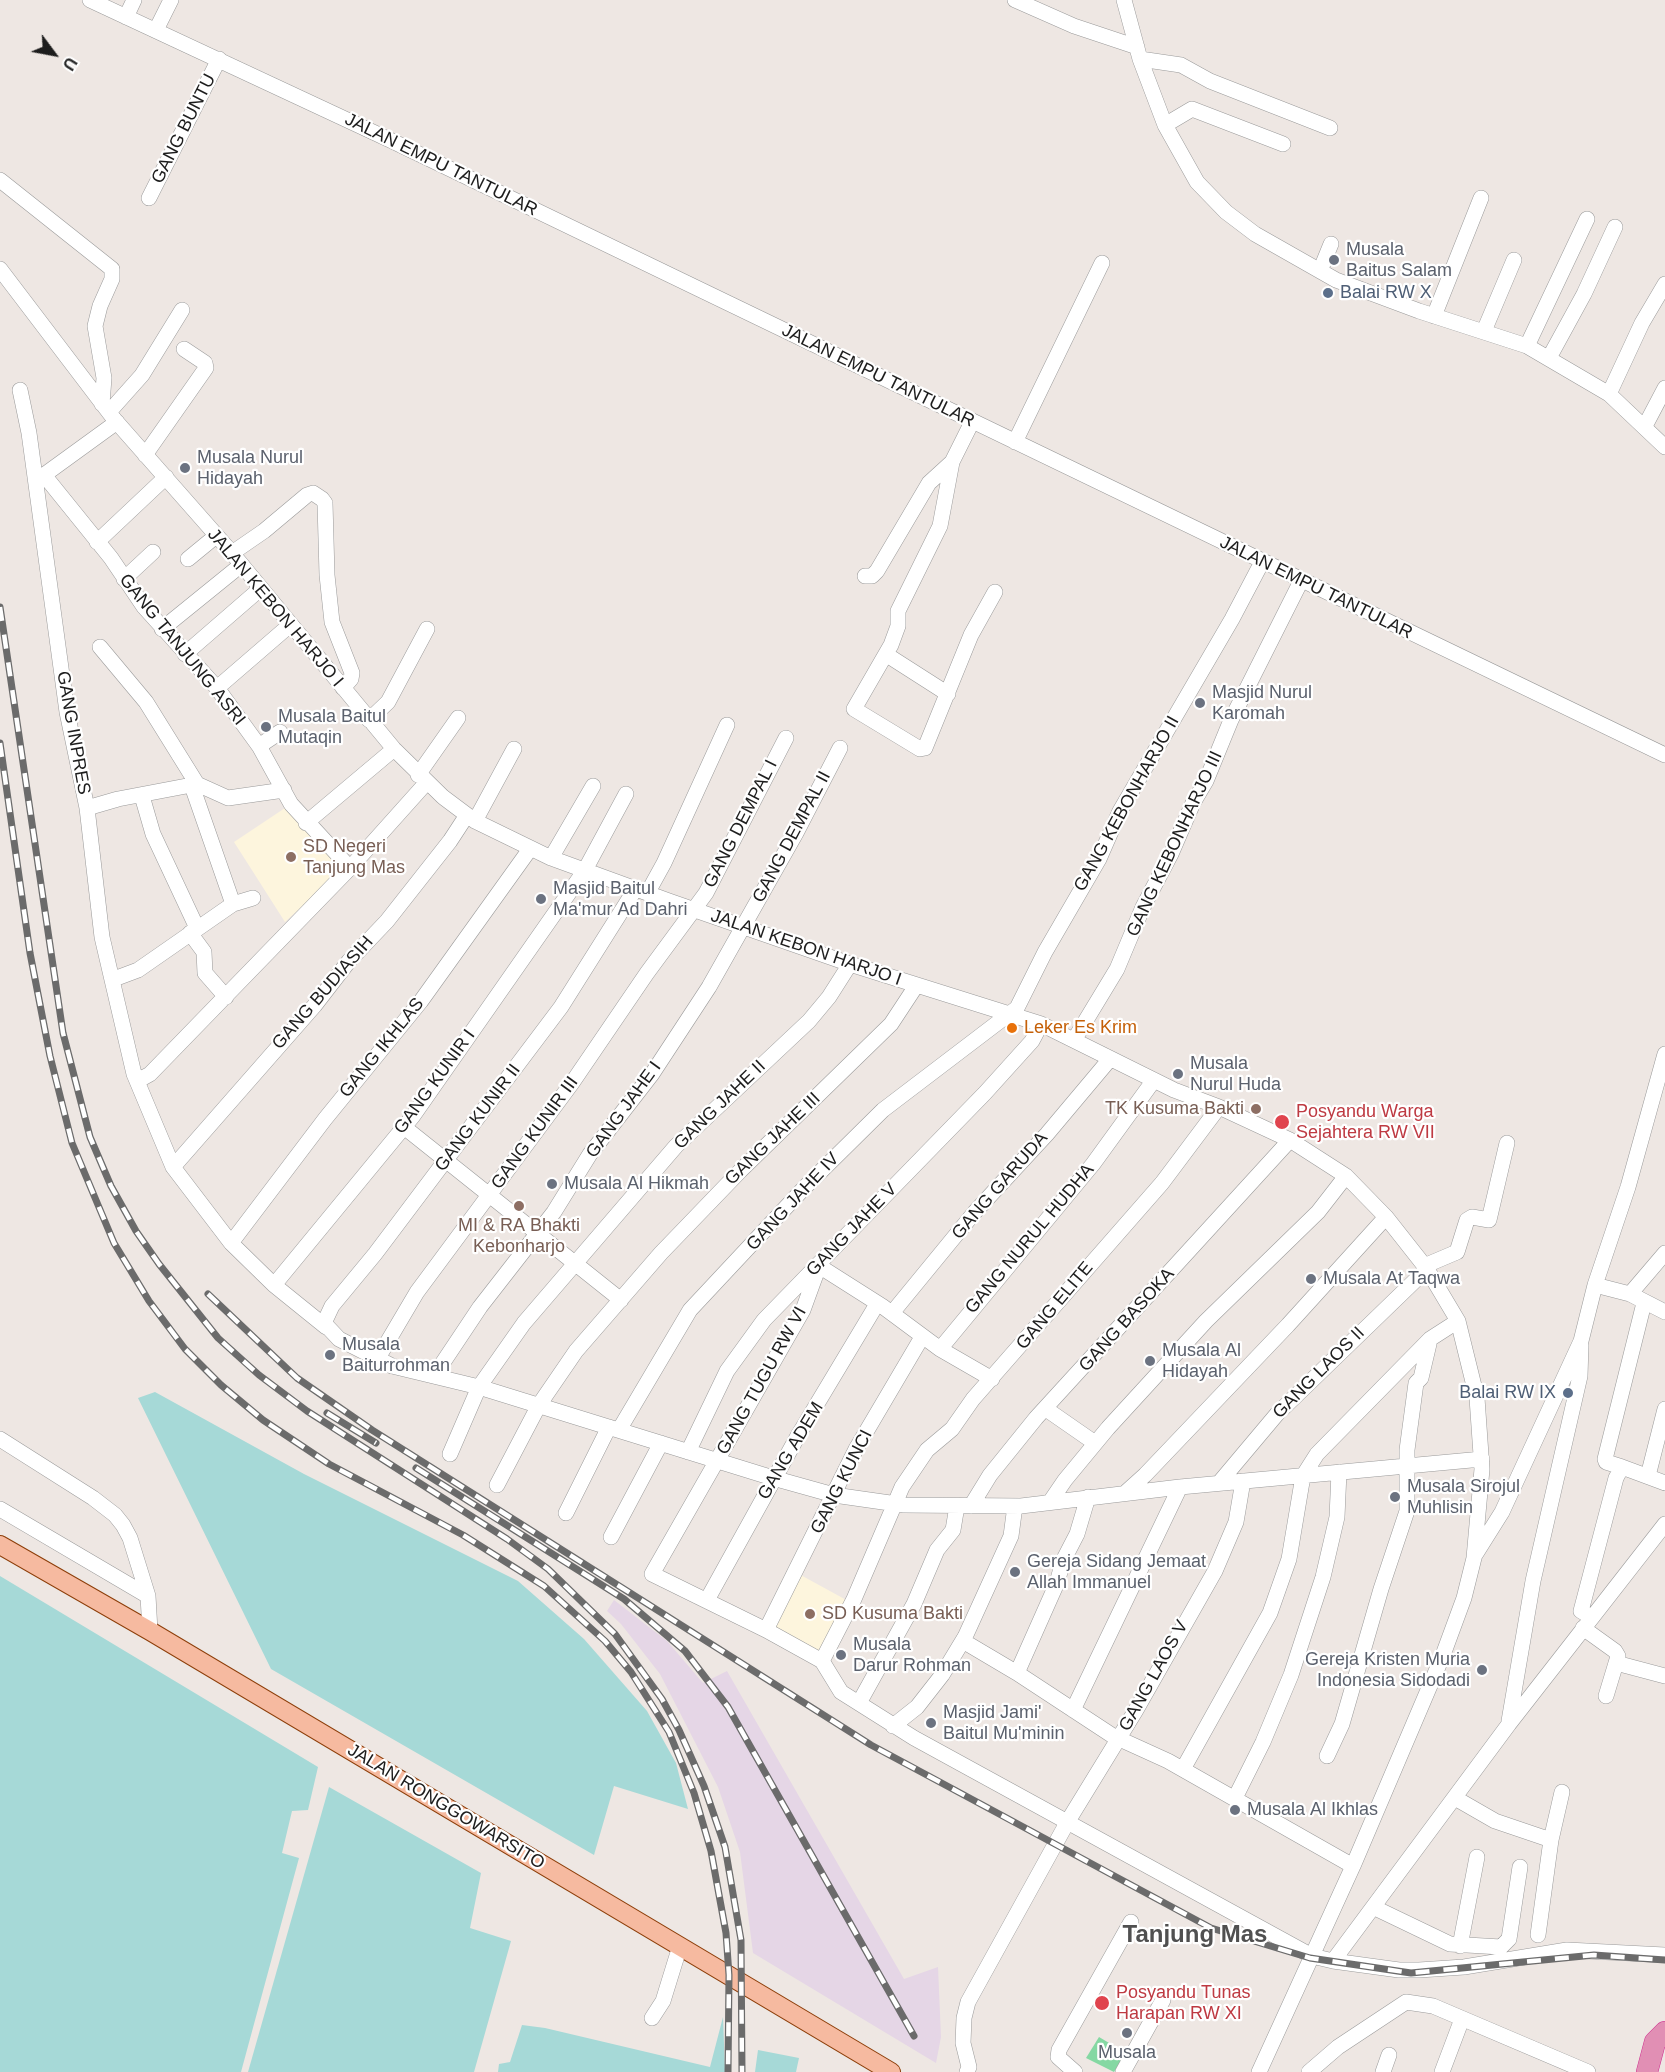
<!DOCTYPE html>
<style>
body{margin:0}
#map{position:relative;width:1665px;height:2072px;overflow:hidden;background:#eee7e3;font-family:Helvetica,sans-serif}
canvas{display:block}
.north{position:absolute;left:24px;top:24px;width:60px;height:60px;-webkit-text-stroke:4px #fff;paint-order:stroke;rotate:122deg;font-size:16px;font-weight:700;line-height:24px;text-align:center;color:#1d1d1d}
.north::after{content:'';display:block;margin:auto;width:21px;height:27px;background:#1d1d1d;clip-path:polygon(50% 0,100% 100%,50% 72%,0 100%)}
</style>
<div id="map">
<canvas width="1665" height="2072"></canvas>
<div class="north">U</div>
</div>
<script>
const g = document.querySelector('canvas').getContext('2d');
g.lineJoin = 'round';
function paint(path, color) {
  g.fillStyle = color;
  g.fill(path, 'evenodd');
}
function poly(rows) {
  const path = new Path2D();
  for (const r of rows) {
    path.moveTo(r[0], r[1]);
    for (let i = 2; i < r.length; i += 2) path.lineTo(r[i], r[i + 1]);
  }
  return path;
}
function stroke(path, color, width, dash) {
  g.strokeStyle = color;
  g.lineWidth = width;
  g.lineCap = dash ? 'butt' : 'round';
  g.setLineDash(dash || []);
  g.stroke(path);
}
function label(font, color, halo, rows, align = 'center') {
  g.font = font + ' Helvetica,sans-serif';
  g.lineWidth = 4.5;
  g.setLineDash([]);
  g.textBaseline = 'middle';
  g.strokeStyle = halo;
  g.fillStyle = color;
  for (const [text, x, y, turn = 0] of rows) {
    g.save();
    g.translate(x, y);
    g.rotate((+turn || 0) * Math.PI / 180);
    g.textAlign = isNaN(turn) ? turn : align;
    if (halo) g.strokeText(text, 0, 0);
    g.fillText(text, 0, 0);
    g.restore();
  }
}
paint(poly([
 [614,1600,667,1641,703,1683,727,1671,904,1979,938,1967,941,2037,936,2063,753,1953,740,1852,718,1787,660,1674,621,1624,607,1611]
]), '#e5d6e6');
paint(poly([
 [288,806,346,866,285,922,234,842],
 [797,1573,850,1602,823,1653,770,1625]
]), '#fdf5dd');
paint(poly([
 [1099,2037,1126,2053,1114,2072,1086,2058]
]), '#85d8a3');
paint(poly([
 [155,1392,304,1474,518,1581,584,1639,647,1711,676,1763,688,1809,614,1786,594,1855,271,1669,138,1398],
 [0,1576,318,1767,308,1810,292,1811,282,1853,299,1858,241,2072,0,2072],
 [329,1787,481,1873,470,1928,511,1941,474,2072,248,2072],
 [723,2017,725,2072,498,2072,499,2064,510,2062,522,2025,545,2028,710,2067],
 [758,2050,799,2058,796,2072,755,2072]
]), '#a6d9d7');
const minor = poly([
 [90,0,390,140,1665,755],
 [1015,0,1074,26,1137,47],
 [1124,0,1140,59,1165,125,1197,182,1226,212,1255,234,1336,280,1419,311,1527,346,1609,394,1665,447],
 [126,17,134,0],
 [156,30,171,0],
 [1140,59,1181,65,1210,81,1330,128],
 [1165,125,1192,109,1283,144],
 [0,180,112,269,112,279,100,306,95,326,104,378,102,404],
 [149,198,219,59],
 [0,269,114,419,232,553,394,749,443,797,475,821,551,858,669,901,850,964,1041,1024,1174,1090,1219,1107,1290,1140,1346,1176,1386,1217,1427,1269,1458,1321,1477,1398,1482,1469,1474,1558,1464,1598,1443,1655,1353,1866,1259,2072],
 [1320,271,1331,244],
 [1434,316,1481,198],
 [1484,331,1514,260],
 [1527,346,1587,219],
 [1549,358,1584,294,1615,227],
 [20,390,29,433,67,712,87,808,102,937,134,1074,173,1167,231,1243,274,1285,326,1327],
 [1609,394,1642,323,1665,284],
 [109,412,142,375,182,310],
 [117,422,44,475,111,558,144,607,217,688,259,746,291,804,350,868],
 [1645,426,1665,388],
 [1015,442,1102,263],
 [145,455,206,368,205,363,184,349],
 [952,462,940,526,898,611,898,626,891,645,854,709,920,749,925,748,971,635,995,592],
 [97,542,166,477],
 [232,553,264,531,307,495,313,493,322,499,325,503,327,575,332,622,352,673,351,679,343,688],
 [188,559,216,536],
 [865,576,872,576,877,571,929,483,952,462,972,422],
 [124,579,153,552],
 [162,629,241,565],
 [185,654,260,589],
 [887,655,948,694],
 [217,688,290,625],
 [369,720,388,702,427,629],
 [259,746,280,732],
 [418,775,458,718],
 [197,784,228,798,284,790],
 [192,786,233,904],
 [142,796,153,834,197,928],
 [87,808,118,799,197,784,146,702,100,647],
 [475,821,514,749],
 [306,823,394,749],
 [551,858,593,786],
 [636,888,561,1007,375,1254,332,1306,324,1323,339,1339,392,1366,479,1387,773,1478,834,1495,904,1505,1021,1506,1180,1487,1482,1459],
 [648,892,664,863,727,725],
 [190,933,204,952,205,973,226,997],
 [114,979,138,970,233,904,253,898],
 [1074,1040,1117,969,1143,907,1171,854,1193,803,1206,781,1231,720,1301,581],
 [134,1074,141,1079,150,1074,350,868,427,782],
 [404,1127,621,1300],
 [173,1167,315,1005,349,961,387,921,450,841,467,815],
 [231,1243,325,1119,421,1001,530,849],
 [1424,1266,1457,1252,1467,1220,1472,1217,1489,1220,1507,1143],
 [274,1285,413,1116,585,870,626,794],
 [1595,1285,1630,1294,1665,1312],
 [1630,1294,1665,1253],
 [892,1313,974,1213,1047,1134,1110,1059],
 [940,1349,882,1306,819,1266,803,1310,652,1574,766,1630,822,1661,841,1692,914,1738,1312,1956,1333,1961,1509,1724,1665,1524],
 [378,1358,417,1292,572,1083,647,973,706,893,786,738],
 [434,1376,480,1307,554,1212,590,1154,652,1074,709,987,796,833,840,748],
 [992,1379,940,1349,1093,1164,1154,1080],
 [1046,1409,1095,1443],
 [619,1430,690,1310,805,1187,883,1110,1017,1008,1045,952,1099,859,1120,811,1232,619,1262,562],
 [0,1439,93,1498,115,1515,123,1525,130,1538,148,1596,150,1631],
 [688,1452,727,1371,764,1320,985,1093,1032,1041,1041,1024],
 [450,1454,479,1387,524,1323,676,1146,809,1021,829,997,850,964],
 [1622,1467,1606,1462,1605,1459,1644,1303],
 [1648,1476,1665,1409],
 [1219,1483,1277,1414,1427,1269],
 [497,1485,539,1405,576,1351,661,1253,740,1171,891,1024,916,986],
 [1125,1493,1145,1475,1288,1325,1386,1217],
 [1088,1497,1077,1534,1063,1561,1057,1583,1017,1673,1113,1736,1168,1761,1353,1866],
 [1050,1502,1065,1480,1108,1428,1206,1321,1318,1212,1346,1176],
 [971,1506,990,1475,1036,1418,1290,1140],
 [0,1509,148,1596],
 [566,1513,609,1427],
 [611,1537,661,1443],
 [1475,1555,1502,1512,1581,1341,1595,1285,1628,1187,1665,1054],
 [707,1600,799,1434,877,1304],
 [1591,1617,1581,1611,1616,1478,1622,1467,1665,1483],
 [1583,1628,1615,1651,1618,1656,1616,1663],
 [766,1630,856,1449,922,1337],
 [963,1641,1017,1673],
 [822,1661,854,1599,902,1487,927,1450,952,1429,973,1399,1162,1183,1219,1107],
 [1606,1696,1616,1663,1665,1676],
 [859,1703,914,1604,937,1550,953,1530,957,1506],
 [1073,1710,1180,1487],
 [1509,1721,1533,1581,1580,1376,1581,1345],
 [893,1726,917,1707,942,1675,965,1637,1011,1536,1015,1506],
 [1327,1756,1342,1724,1381,1589,1407,1511,1407,1450,1416,1383,1421,1378,1429,1344],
 [1183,1769,1270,1613,1289,1559,1303,1476,1317,1454,1430,1339,1458,1321],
 [1235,1798,1263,1742,1291,1675,1323,1577,1337,1517,1339,1472],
 [1455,1798,1495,1821,1551,1840,1538,1935],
 [1551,1840,1562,1792],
 [1373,1907,1450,1944,1501,1947,1509,1939,1520,1867],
 [1460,1946,1477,1857],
 [1333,1961,1399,1970,1419,1970,1464,1967,1567,1950,1665,1955],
 [652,2018,663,2001,680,1946],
 [967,2072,969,2067,963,2043,964,2018,968,2002,1068,1821,1136,1710,1215,1571,1236,1522,1243,1481],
 [1075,2072,1058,2057,1059,2050,1131,1922],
 [1123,2072,1163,2000],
 [1309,2072,1338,2047,1406,2002,1433,2006,1588,2072],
 [1383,2072,1389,2055],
 [1442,2072,1462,2019]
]);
const major = poly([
 [0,1545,150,1631,891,2072]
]);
const highway = poly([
 [1647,2072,1655,2042,1665,2032]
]);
stroke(minor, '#9a9a9a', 16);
stroke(major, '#8d3e09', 20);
stroke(highway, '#ce2e8f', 22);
stroke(minor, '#fff', 15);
stroke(major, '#f6baa0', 18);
stroke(highway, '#e18fb4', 21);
const rail = poly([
 [0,607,63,1033,90,1137,111,1186,136,1231,159,1264,218,1338,259,1375,307,1411,507,1539,548,1569,615,1634,662,1699,679,1730,704,1786,725,1847,741,1940,742,2072],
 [0,743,30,953,50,1056,72,1143,114,1243,149,1301,185,1349,221,1385,263,1420,329,1464,463,1535,544,1586,605,1641,631,1672,669,1732,694,1793,711,1851,726,1933,729,1975,728,2072],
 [208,1294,297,1378,372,1430,871,1745,1211,1928,1310,1958,1411,1973,1594,1955,1665,1960],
 [327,1413,376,1443],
 [416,1468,624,1599,685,1651,728,1707,914,2036]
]);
stroke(rail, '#6b6b6b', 7);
stroke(rail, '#fff', 4.5, [14]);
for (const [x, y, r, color] of [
 [1334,260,6,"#6b7280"],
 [1328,293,6,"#5c6f8a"],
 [185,468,6,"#6b7280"],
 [1200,703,6,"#6b7280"],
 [266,727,6,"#6b7280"],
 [291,857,6,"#8d6e63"],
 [541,899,6,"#6b7280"],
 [1012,1028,6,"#e8710a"],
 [1178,1074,6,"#6b7280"],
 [1256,1109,6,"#8d6e63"],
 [1282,1122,8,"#e0444e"],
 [552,1184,6,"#6b7280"],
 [519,1206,6,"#8d6e63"],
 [1311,1279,6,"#6b7280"],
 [330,1355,6,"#6b7280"],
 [1150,1361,6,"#6b7280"],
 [1568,1393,6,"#5c6f8a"],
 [1395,1497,6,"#6b7280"],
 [1015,1572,6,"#6b7280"],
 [810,1614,6,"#8d6e63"],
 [841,1655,6,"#6b7280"],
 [1482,1670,6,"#6b7280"],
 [931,1723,6,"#6b7280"],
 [1235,1810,6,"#6b7280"],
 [1102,2003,8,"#e0444e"],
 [1127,2033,6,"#6b7280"]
]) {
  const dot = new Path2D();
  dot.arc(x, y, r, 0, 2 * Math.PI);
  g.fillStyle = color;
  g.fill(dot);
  stroke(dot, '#fff', 2);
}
label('18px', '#1d1d1d', '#fff', [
 ["GANG BUNTU",184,129,-63],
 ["JALAN EMPU TANTULAR",441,165,26],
 ["JALAN EMPU TANTULAR",878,376,26],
 ["JALAN EMPU TANTULAR",1316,588,26],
 ["JALAN KEBON HARJO I",275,608,50],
 ["GANG TANJUNG ASRI",182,650,51],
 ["GANG INPRES",73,733,80],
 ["GANG KEBONHARJO II",1127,804,-61],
 ["GANG DEMPAL I",741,824,-63],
 ["GANG DEMPAL II",792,837,-62],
 ["GANG KEBONHARJO III",1175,844,-65],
 ["JALAN KEBON HARJO I",806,948,19],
 ["GANG BUDIASIH",323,993,-49],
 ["GANG IKHLAS",382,1048,-51],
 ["GANG KUNIR I",435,1082,-54],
 ["GANG JAHE II",720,1105,-44],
 ["GANG JAHE I",624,1110,-54],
 ["GANG KUNIR II",478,1118,-53],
 ["GANG KUNIR III",535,1133,-54],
 ["GANG JAHE III",773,1139,-44],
 ["GANG GARUDA",1000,1186,-49],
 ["GANG JAHE IV",793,1202,-47],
 ["GANG JAHE V",852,1230,-46],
 ["GANG NURUL HUDHA",1030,1239,-50],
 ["GANG ELITE",1055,1306,-50],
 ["GANG BASOKA",1127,1320,-48],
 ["GANG LAOS II",1319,1373,-45],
 ["GANG TUGU RW VI",762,1381,-61],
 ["GANG ADEM",791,1451,-59],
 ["GANG KUNCI",842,1482,-63],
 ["GANG LAOS V",1154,1676,-61],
 ["JALAN RONGGOWARSITO",446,1807,31]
]);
label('18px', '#5b616d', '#fff', [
 ["Musala",1346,250],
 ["Baitus Salam",1346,271],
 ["Musala Nurul",197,458],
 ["Hidayah",197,479],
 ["Masjid Nurul",1212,693],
 ["Karomah",1212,714],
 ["Musala Baitul",278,717],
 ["Mutaqin",278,738],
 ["Masjid Baitul",553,889],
 ["Ma'mur Ad Dahri",553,910],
 ["Musala",1190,1064],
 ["Nurul Huda",1190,1085],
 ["Musala Al Hikmah",564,1184],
 ["Musala At Taqwa",1323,1279],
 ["Musala",342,1345],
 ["Baiturrohman",342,1366],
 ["Musala Al",1162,1351],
 ["Hidayah",1162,1372],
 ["Musala Sirojul",1407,1487],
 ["Muhlisin",1407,1508],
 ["Gereja Sidang Jemaat",1027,1562],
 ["Allah Immanuel",1027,1583],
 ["Musala",853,1645],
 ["Darur Rohman",853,1666],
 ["Gereja Kristen Muria",1470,1660,"right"],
 ["Indonesia Sidodadi",1470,1681,"right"],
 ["Masjid Jami'",943,1713],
 ["Baitul Mu'minin",943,1734],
 ["Musala Al Ikhlas",1247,1810],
 ["Musala",1127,2053,"center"]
], 'left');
label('18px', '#4e5e75', '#fff', [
 ["Balai RW X",1340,293],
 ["Balai RW IX",1556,1393,"right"]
], 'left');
label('18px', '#785e54', '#fff', [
 ["SD Negeri",303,847],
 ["Tanjung Mas",303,868],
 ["TK Kusuma Bakti",1244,1109,"right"],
 ["MI & RA Bhakti",519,1226,"center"],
 ["Kebonharjo",519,1247,"center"],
 ["SD Kusuma Bakti",822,1614]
], 'left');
label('18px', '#c56008', '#fff', [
 ["Leker Es Krim",1024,1028]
], 'left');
label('18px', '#be3a42', '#fff', [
 ["Posyandu Warga",1296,1112],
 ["Sejahtera RW VII",1296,1133],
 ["Posyandu Tunas",1116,1993],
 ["Harapan RW XI",1116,2014]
], 'left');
label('bold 24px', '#505050', '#fff', [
 ["Tanjung Mas",1195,1935]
]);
</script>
